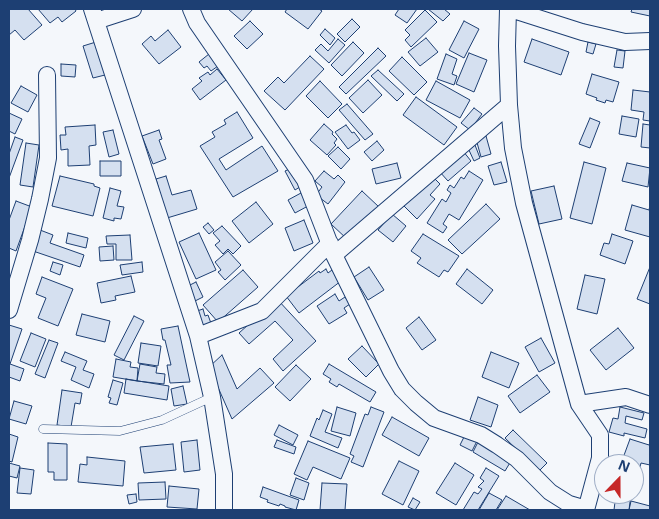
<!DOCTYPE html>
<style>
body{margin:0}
#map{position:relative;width:659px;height:519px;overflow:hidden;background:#f4f7fb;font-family:"Open Sans",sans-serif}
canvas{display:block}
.frame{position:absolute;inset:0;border:10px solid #1d3f73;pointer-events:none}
.north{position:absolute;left:594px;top:454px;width:50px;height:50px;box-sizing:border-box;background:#f4f7fb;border:1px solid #9eadc5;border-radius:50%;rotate:22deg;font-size:14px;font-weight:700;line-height:20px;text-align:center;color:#1d3f73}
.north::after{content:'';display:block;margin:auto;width:18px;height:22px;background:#c62828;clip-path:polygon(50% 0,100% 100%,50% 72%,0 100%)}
</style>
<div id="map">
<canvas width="659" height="519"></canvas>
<div class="frame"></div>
<div class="north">N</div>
</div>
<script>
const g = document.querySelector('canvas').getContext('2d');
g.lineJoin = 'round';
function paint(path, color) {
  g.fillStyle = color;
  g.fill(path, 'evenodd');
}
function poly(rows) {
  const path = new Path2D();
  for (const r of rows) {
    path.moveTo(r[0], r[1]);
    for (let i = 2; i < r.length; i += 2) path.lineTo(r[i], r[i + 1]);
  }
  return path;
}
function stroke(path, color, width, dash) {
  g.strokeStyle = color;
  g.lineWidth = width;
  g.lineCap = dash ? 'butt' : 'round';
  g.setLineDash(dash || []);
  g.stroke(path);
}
const building = poly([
 [9,9,28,9,42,25,24,40,15,30,9,35,9,9],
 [38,9,75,9,76,11,62,22,58,17,50,23,38,9],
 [228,9,253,9,242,21,228,9],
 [287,9,319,9,322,11,308,29,285,12,287,9],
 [399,9,417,9,407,23,395,15,399,9],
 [428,9,444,9,450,14,443,21,428,9],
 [632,9,650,9,650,16,631,12,632,9],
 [425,10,437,22,411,47,405,40,410,35,405,30,425,10],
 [352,19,360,27,345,42,337,34,352,19],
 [250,21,263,34,247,49,234,36,250,21],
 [464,21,479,29,464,58,449,50,464,21],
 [325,29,335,38,330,45,320,35,325,29],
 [168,30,181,47,159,64,142,44,151,36,155,41,168,30],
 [426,38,438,52,420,66,408,52,426,38],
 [338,39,345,45,329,63,315,50,321,44,328,51,338,39],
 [532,39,569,52,561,75,524,62,532,39],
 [96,42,105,75,93,78,83,46,96,42],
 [353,42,364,53,342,76,331,65,353,42],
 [588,42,596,44,593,54,586,52,588,42],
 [378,48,386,56,346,94,339,87,378,48],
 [617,50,625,51,623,68,614,67,617,50],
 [469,53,487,60,474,92,456,84,469,53],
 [209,54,218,66,211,71,207,66,204,68,199,62,209,54],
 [446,54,457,59,452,74,457,76,454,85,437,79,446,54],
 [310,56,324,69,285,110,264,91,278,77,284,83,310,56],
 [402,57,427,82,414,95,389,71,402,57],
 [61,64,76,65,75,77,61,76,61,64],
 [217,69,226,80,200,100,192,89,202,81,199,78,208,72,210,75,217,69],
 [378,70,404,94,397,101,371,76,378,70],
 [592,74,619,82,613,102,606,100,605,103,596,100,597,98,586,94,592,74],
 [368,80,382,95,363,113,349,98,368,80],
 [320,81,342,104,328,118,306,96,320,81],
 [436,81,470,100,460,118,426,100,436,81],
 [21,86,37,95,28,112,11,103,21,86],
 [633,90,650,92,650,121,643,120,644,112,631,110,633,90],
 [416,97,457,127,444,145,403,115,416,97],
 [347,104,373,134,365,140,339,110,347,104],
 [474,108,482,114,470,130,461,123,474,108],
 [237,112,253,138,219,159,226,170,262,146,278,171,233,197,200,146,215,137,212,132,226,124,224,120,237,112],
 [9,113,22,119,15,134,9,131,9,113],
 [622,116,639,119,636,137,619,134,622,116],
 [590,118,600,122,590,148,579,144,590,118],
 [324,124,333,132,332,134,337,139,334,143,336,145,327,155,310,140,324,124],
 [643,124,650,125,650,148,641,147,643,124],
 [95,125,96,145,89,146,90,165,68,166,68,149,61,150,60,135,66,135,65,127,95,125],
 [346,125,352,133,354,132,360,140,348,149,335,132,346,125],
 [113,130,119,154,109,157,103,132,113,130],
 [159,130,162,139,159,140,166,159,153,164,142,136,159,130],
 [486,136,491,154,481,157,476,139,486,136],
 [15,137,23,140,9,178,9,154,15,137],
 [377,141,384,150,372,161,364,152,377,141],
 [26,143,39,145,33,187,20,185,26,143],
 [475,145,480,158,474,161,468,148,475,145],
 [338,147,350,159,341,169,328,156,338,147],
 [463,151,471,161,448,181,439,171,463,151],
 [100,161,121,161,121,176,100,176,100,161],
 [501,162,507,182,494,185,488,166,501,162],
 [584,162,606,168,592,224,570,218,584,162],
 [397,163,401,178,376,184,372,169,397,163],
 [627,163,650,168,648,187,622,181,627,163],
 [294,167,303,185,295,190,285,171,294,167],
 [324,171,334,179,338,175,345,182,328,204,316,195,322,187,315,181,324,171],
 [469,171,483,180,459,220,449,214,443,224,447,227,443,233,427,223,442,199,446,202,451,193,447,190,450,185,454,188,461,177,464,179,469,171],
 [60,176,94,184,94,186,100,188,93,216,52,206,60,176],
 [166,176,172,195,191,190,197,209,167,218,156,179,166,176],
 [432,176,440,184,430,195,435,199,417,219,404,206,432,176],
 [554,186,562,219,539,224,531,191,554,186],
 [110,188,121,191,117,206,124,207,121,219,114,218,114,221,103,218,110,188],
 [362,191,379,207,348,240,331,224,362,191],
 [301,193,308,206,295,213,288,200,301,193],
 [16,201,32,207,16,251,9,248,9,220,16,201],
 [256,202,273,224,249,243,232,221,256,202],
 [486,204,500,219,462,254,448,240,486,204],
 [632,205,649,210,650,205,650,237,625,230,632,205],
 [392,214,406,226,393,242,378,230,392,214],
 [304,220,313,243,294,251,285,228,304,220],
 [208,223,214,230,209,234,203,227,208,223],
 [222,226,241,246,233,254,228,249,223,254,215,245,220,241,213,233,222,226],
 [40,230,53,235,50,243,84,255,80,267,33,251,40,230],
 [68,233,88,238,86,248,66,243,68,233],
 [199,233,216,270,196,279,179,242,199,233],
 [423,234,459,256,448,272,444,270,439,277,417,263,421,258,411,251,423,234],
 [612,234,633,241,625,264,600,255,604,243,609,244,612,234],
 [130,235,132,260,116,260,116,244,107,244,106,236,130,235],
 [113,246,114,260,100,261,99,247,113,246],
 [228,251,241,265,225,280,218,272,221,270,215,262,228,251],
 [53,262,63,265,60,275,50,271,53,262],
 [142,262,143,272,122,275,120,265,142,262],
 [369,267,384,290,368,300,354,277,369,267],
 [650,267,650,304,637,299,650,267],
 [326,269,328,273,332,270,341,281,299,313,286,296,319,271,320,273,326,269],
 [467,269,493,290,482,304,456,284,467,269],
 [243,270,258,287,218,322,203,305,243,270],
 [585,275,605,279,597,314,577,309,585,275],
 [131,276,135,292,115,296,116,300,101,303,97,283,131,276],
 [42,277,73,289,58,326,38,318,46,298,36,294,42,277],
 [196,282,203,297,193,302,186,287,196,282],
 [335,294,339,301,345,297,350,304,344,308,347,313,329,324,317,306,335,294],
 [277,299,316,341,283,371,273,359,293,340,275,321,249,344,239,333,277,299],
 [203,309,205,316,208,315,212,326,200,330,194,312,203,309],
 [82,314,110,321,105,342,76,335,82,314],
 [134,316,144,321,124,360,114,355,134,316],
 [419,317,436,340,422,350,406,328,419,317],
 [9,325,22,329,10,364,24,369,20,381,9,377,9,325],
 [178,326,190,382,170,383,167,365,171,365,165,340,163,340,161,329,178,326],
 [618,328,634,348,606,370,590,350,618,328],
 [31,333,46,339,35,367,20,361,31,333],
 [541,338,555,363,539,372,525,347,541,338],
 [49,340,58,343,45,378,35,374,49,340],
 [141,343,161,346,158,366,138,363,141,343],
 [362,346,379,364,366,377,348,359,362,346],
 [65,352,87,361,83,370,94,374,89,388,71,380,76,367,61,361,65,352],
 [491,352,519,363,509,388,482,377,491,352],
 [222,355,237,389,260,368,274,383,232,419,209,367,222,355],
 [116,359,131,362,130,367,138,368,137,381,113,377,116,359],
 [140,364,157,367,156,373,165,374,164,384,137,381,140,364],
 [329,364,376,392,370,402,339,384,337,387,329,382,331,379,323,374,329,364],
 [296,365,311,379,290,401,275,387,296,365],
 [537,375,550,392,520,413,508,396,537,375],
 [126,379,169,386,167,400,124,393,126,379],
 [113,380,123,383,117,405,109,403,111,398,108,397,113,380],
 [183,386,187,404,174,406,171,389,183,386],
 [62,390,82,393,80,404,75,403,71,427,57,425,62,390],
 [478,397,498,405,491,427,470,420,478,397],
 [14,401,32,406,26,424,9,419,14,401],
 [337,407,356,413,350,436,331,431,337,407],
 [371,407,384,412,363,467,351,462,354,456,350,454,365,414,368,415,371,407],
 [620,407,644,413,642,420,626,416,625,423,647,429,645,438,624,433,624,436,609,432,613,418,618,419,620,407],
 [323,410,332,414,325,432,342,438,338,448,310,436,317,418,319,420,323,410],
 [392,417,429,438,419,456,382,435,392,417],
 [279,425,298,435,293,445,274,435,279,425],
 [513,430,547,463,539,471,505,438,513,430],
 [9,434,18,437,12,462,9,461,9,434],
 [465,435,477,441,472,451,460,445,465,435],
 [630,439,649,445,650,442,650,465,641,463,640,467,630,464,631,461,623,458,630,439],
 [197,440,200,470,184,472,181,442,197,440],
 [277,440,296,447,294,454,274,447,277,440],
 [308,441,350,458,341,479,313,467,307,480,294,474,308,441],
 [478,442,511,461,505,471,473,452,478,442],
 [48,443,67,444,67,480,54,480,54,472,48,472,48,443],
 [173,444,176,470,144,473,140,447,173,444],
 [87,457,125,461,123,486,78,482,80,464,87,465,87,457],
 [399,461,419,471,403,505,382,494,399,461],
 [9,463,20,466,17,478,9,476,9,463],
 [455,463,474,475,456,505,436,493,455,463],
 [20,468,34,470,31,494,17,493,20,468],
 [486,468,499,476,478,510,463,510,474,492,478,494,482,489,478,487,484,481,480,478,486,468],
 [296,478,309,483,304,500,290,495,296,478],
 [165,482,166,499,139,500,138,483,165,482],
 [322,483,347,484,345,510,320,510,322,483],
 [169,486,199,489,197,509,167,507,169,486],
 [263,487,299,500,296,510,285,507,285,506,280,504,279,506,267,502,268,500,260,497,263,487],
 [489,493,502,500,496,510,479,510,489,493],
 [136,494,137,502,129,504,127,495,136,494],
 [616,494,631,494,629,510,614,510,616,494],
 [506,496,530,510,497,510,506,496],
 [413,498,420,502,415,510,408,507,413,498],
 [631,501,650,506,650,510,629,510,631,501]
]);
paint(building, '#d5e0f0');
stroke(building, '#1d3f73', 1);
const lane = poly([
 [43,429,120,431,162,420,212,397]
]);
const street = poly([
 [92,9,198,336,212,397,224,474,224,510],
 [191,9,197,23,305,180,334,255,391,371,402,389,416,403,434,418,481,435,497,445,517,459,550,492,569,504,586,509],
 [508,9,507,46,509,105,513,148,524,203,579,404,600,435,600,458,586,510],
 [510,9,582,32,625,42,650,41],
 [96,21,133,9],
 [334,255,509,105],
 [9,310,30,240,40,199,48,158,47,75],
 [198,336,262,311,330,243],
 [579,404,626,397,650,405]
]);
stroke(lane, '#1d3f73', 9);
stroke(street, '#1d3f73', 18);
stroke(lane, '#f4f7fb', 8);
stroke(street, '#f4f7fb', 16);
</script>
